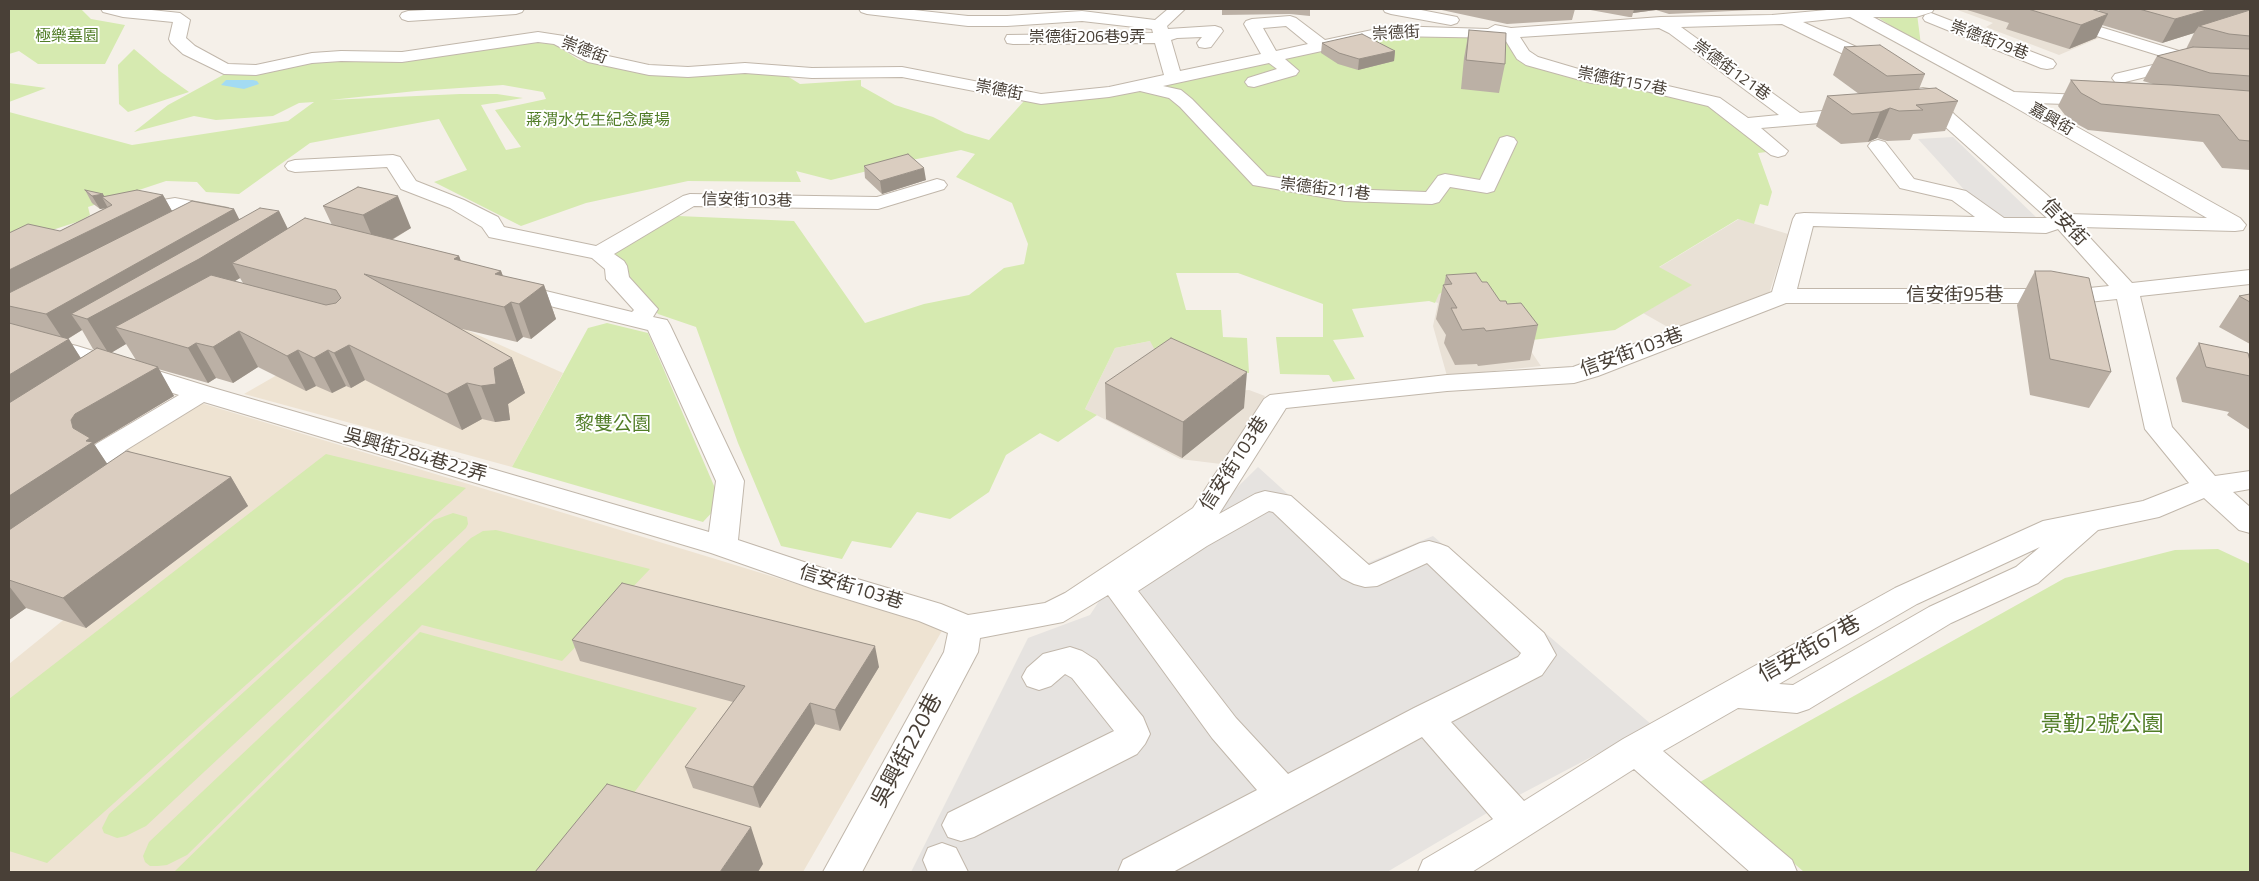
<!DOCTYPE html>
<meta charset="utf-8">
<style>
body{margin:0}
#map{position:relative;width:2259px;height:881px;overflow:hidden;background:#f5f0e9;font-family:"Titillium Web",sans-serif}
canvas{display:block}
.frame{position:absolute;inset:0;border:10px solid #494037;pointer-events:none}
</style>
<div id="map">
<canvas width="2259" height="881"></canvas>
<div class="frame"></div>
</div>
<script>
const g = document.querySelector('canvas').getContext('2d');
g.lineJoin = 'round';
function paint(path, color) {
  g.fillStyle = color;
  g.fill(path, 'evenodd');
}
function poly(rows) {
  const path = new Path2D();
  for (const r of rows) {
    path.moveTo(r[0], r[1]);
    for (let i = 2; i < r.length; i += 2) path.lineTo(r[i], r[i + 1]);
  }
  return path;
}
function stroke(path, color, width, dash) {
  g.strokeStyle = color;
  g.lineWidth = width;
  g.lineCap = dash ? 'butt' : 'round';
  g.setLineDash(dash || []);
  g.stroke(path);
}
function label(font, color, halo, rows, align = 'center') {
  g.font = font + ' "Titillium Web","Noto Sans TC",sans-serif';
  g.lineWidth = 4;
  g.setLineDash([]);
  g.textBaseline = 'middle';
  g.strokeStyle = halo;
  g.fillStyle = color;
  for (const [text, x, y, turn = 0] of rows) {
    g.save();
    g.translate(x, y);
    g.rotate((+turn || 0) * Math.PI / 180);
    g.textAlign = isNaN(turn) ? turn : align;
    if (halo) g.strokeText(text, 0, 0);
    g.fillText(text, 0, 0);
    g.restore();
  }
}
paint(poly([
 [1955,9,2005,9,2099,38,2059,55,1986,27,1993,23],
 [1739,219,1788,234,1769,294,1673,330,1643,313,1691,285,1658,268],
 [1446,291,1524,341,1541,366,1447,376,1433,326,1438,303,1435,302,1439,294],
 [1150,341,1222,392,1249,390,1265,396,1221,464,1180,459,1085,409,1115,348]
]), '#e9e1d6');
paint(poly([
 [404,302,563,373,512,467,244,394],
 [201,403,709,557,943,629,803,872,9,872,9,664,220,493,111,450]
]), '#eee3d2');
paint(poly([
 [9,9,81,9,91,19,125,25,105,64,38,64,19,51,9,54],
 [1917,14,1921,45,1874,15],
 [1392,32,1504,33,1531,62,1709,106,1775,151,1758,153,1772,192,1768,206,1760,204,1754,224,1738,219,1659,267,1692,285,1615,330,1524,341,1446,291,1439,294,1435,303,1429,301,1352,309,1364,337,1333,340,1355,379,1333,382,1329,375,1280,374,1276,337,1323,337,1323,304,1238,273,1176,273,1186,310,1221,310,1223,337,1247,338,1249,373,1234,372,1156,352,1150,341,1115,348,1085,409,1097,415,1058,442,1040,433,1006,455,989,492,950,519,917,512,891,548,852,541,842,559,781,546,738,443,696,327,658,314,611,254,678,216,794,221,865,323,924,304,969,295,1004,268,1024,264,1028,244,1012,203,956,177,975,154,961,150,912,160,831,180,796,171,801,182,688,181,586,203,521,226,434,182,467,170,439,119,310,143,239,194,206,192,197,182,166,181,88,207,90,215,80,221,9,244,9,112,132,145,288,121,314,102,299,103,273,116,216,120,194,116,134,132,168,105,223,75,271,72,316,61,527,42,554,44,579,60,648,75,688,76,735,72,784,74,800,84,861,80,861,86,895,105,933,117,965,133,989,140,1024,101,1113,93],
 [503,85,543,92,546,99,495,110,521,147,506,150,481,105,523,98,497,94,460,94,330,100,416,91],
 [134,49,161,72,189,92,128,112,119,104,118,65],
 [9,83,46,88,9,102],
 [607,323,648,333,718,495,716,508,703,522,512,467,588,328],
 [326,454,466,488,47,863,9,851,9,699],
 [453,513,467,517,468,524,466,528,146,826,126,836,117,838,104,833,102,828,109,814,434,520],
 [496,530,650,569,562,661,422,625,187,855,167,865,158,866,150,866,145,862,143,856,149,842,471,538,483,531],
 [2218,549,2250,564,2250,872,1804,872,1700,782,2065,578,2175,550],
 [420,632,697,708,575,872,174,872]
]), '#d6eab0');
paint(poly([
 [1953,137,2037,218,2031,220,2000,219,1969,195,1918,139],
 [1258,467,1365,564,1433,536,1652,725,1504,803,1387,872,911,872,1028,638,1090,615,1107,589,1203,521]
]), '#e6e3e0');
paint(poly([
 [226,80,253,80,257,81,259,84,244,89,221,85]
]), '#a3dbf3');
const minor = poly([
 [101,9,142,9,180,13,190,20,186,38,195,46,228,64,256,65,312,53,341,51,402,52,538,32,564,36,599,54,649,65,688,67,745,63,812,68,902,67,1041,94,1109,87,1164,75,1155,43,1013,44,1007,43,1005,39,1007,35,1153,33,1152,29,1082,21,1007,26,968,26,867,14,861,12,859,9,905,9,968,16,1007,16,1082,11,1155,20,1168,9,1185,9,1167,26,1168,29,1215,26,1221,28,1223,31,1211,47,1205,48,1199,47,1197,43,1202,37,1177,38,1171,40,1180,71,1261,54,1244,24,1246,21,1252,19,1290,16,1296,18,1325,40,1391,26,1488,29,1495,25,1511,28,1661,17,1772,15,1838,9,1934,9,1932,12,1916,17,1873,17,2014,92,2104,96,2107,100,2104,104,2098,105,2034,103,2240,218,2246,225,2243,230,2235,231,2080,227,2132,283,2250,270,2250,284,2140,296,2172,427,2215,476,2250,471,2250,489,2233,492,2250,507,2250,533,2239,530,2204,498,2159,517,2098,530,2038,583,1951,623,1809,709,1797,713,1738,708,1663,751,1792,860,1797,872,1750,872,1634,769,1472,872,1418,872,1423,860,1493,819,1422,737,1173,872,1118,872,1123,860,1257,790,1212,738,1108,595,1063,622,980,638,978,652,862,872,823,872,944,652,948,633,919,621,814,589,711,553,204,402,126,450,147,464,151,470,147,476,136,484,126,486,116,484,112,477,117,470,96,456,92,450,96,444,179,395,60,357,9,344,9,330,77,346,210,387,709,532,716,481,648,330,505,295,501,290,505,285,513,283,632,312,634,310,606,279,605,269,592,258,489,237,482,227,450,208,401,189,387,167,295,172,288,170,285,166,288,162,295,160,393,155,400,157,416,181,464,200,498,217,504,227,596,246,683,196,690,194,877,197,937,179,944,181,947,185,944,189,878,209,694,206,614,254,624,261,627,266,629,277,658,309,653,317,667,320,670,325,744,481,738,540,834,572,941,604,968,615,1045,603,1065,593,1193,508,1264,399,1270,395,1447,375,1573,367,1772,292,1793,219,1796,214,1804,213,1975,217,1952,200,1900,188,1868,146,1871,142,1878,140,1885,142,1914,179,1966,191,2004,218,2047,218,1941,123,1917,97,1914,93,1917,89,1923,88,1929,89,1955,115,2046,194,2067,214,2207,218,2004,101,1850,17,1803,22,1882,59,1885,63,1882,67,1870,67,1782,24,1681,27,1800,113,1855,108,1862,110,1864,114,1862,118,1855,120,1761,128,1788,151,1785,155,1778,157,1771,155,1708,106,1629,87,1591,83,1526,65,1517,59,1504,38,1391,36,1285,59,1299,71,1296,75,1254,87,1248,86,1245,82,1248,78,1277,69,1269,63,1163,86,1181,90,1192,99,1267,176,1345,189,1426,192,1438,176,1445,174,1480,180,1500,138,1507,136,1514,138,1517,142,1494,191,1487,193,1450,187,1439,202,1432,204,1345,201,1253,185,1180,107,1169,98,1140,91,1109,97,1041,104,902,77,812,78,745,73,688,77,649,75,588,62,554,44,538,42,402,62,341,61,312,63,256,75,224,74,183,54,171,43,169,39,173,22,123,17,103,12,101,9],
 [1286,26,1308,44,1276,51,1263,28,1286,26],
 [1659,28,1669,33,1779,115,1748,118,1720,98,1629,77,1592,73,1538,57,1529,51,1520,37,1659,28],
 [1813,226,2046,233,2058,229,2109,286,2079,289,1797,289,1813,226],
 [2117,299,2145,429,2189,483,2143,501,2043,521,1895,588,1623,739,1524,801,1451,722,1542,675,1556,655,1544,633,1448,547,1440,544,1429,541,1420,543,1369,565,1291,496,1265,491,1255,494,1219,514,1286,408,1447,391,1574,383,1598,376,1786,303,2079,303,2117,299],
 [1269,511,1273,512,1342,578,1354,584,1365,587,1377,586,1427,563,1521,653,1518,657,1414,708,1288,774,1236,718,1138,591,1207,546,1269,511],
 [2040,547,2016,567,1929,607,1793,685,1779,684,1917,604,2040,547],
 [446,9,524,9,522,12,516,14,408,21,402,19,400,16,402,13,408,11,446,9],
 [1383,9,1416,9,1457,17,1459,20,1457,23,1451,25,1391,14,1385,12,1383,9],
 [2017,9,2041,9,2212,61,2250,63,2250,73,2174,70,2121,83,2115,82,2112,78,2115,74,2174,60,2019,12,2017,9],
 [1931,13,2053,60,2056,64,2053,68,2047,69,2041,68,1925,21,1923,18,1925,15,1931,13],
 [175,198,228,208,231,213,228,218,220,219,175,210,132,217,124,216,121,211,124,206,132,205,175,198],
 [1070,647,1082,651,1096,660,1143,717,1150,734,1145,744,1137,754,974,837,961,841,948,837,942,825,948,813,1114,731,1072,678,1065,674,1051,686,1039,690,1027,686,1022,677,1027,668,1043,654,1070,647],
 [942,843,956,848,968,872,928,872,923,860,928,848,942,843]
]);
stroke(minor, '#c1b7ab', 2);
paint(minor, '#fff');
paint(poly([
 [1222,9,1310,9,1310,16,1290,14,1222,15],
 [1437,9,1575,9,1572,20,1507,24],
 [1585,9,1753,9,1753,10,1669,14,1656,10,1633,13,1632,17,1629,17],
 [1964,9,2092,9,2099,11,2100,9,2250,9,2250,170,2222,168,2203,142,2088,130,2068,119,2058,106,2071,80,2153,84,2143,81,2157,56,2186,49,2194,33,2162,43,2102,25,2096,38,2069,49,2006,29,2009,23],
 [1469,30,1505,64,1499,93,1461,89,1464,58],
 [1322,43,1395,51,1394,61,1358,70,1338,64,1321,53],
 [1844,47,1925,74,1919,89,1958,101,1945,131,1913,134,1910,140,1887,141,1877,138,1868,142,1841,144,1816,126,1827,96,1859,94,1833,75],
 [864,166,926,180,882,194,865,178],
 [358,187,411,228,392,240,459,256,461,261,501,271,503,276,544,285,556,319,531,339,523,337,517,342,458,328,512,358,525,393,508,404,510,420,495,422,482,419,462,430,365,380,351,388,346,386,332,393,316,386,306,391,258,367,233,383,216,378,208,383,158,369,174,396,94,444,107,464,231,477,248,506,86,628,26,608,9,620,9,233,60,231,105,208,100,209,92,203,85,190,105,196,163,195,172,211,234,209,239,219,279,211,288,229,332,225,323,206],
 [240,278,243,283,235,281],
 [82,330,93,349,95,349,81,358,68,339],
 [126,344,136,360,111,353],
 [2035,271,2111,372,2089,408,2030,395,2017,305],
 [1446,275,1482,282,1500,301,1507,304,1538,325,1530,360,1478,366,1477,364,1455,365,1444,343,1446,335,1436,319,1443,285,1444,285],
 [2250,294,2250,344,2219,327,2239,296],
 [2199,343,2250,361,2250,430,2227,415,2229,412,2182,402,2176,378],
 [1105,383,1244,408,1182,458,1106,419],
 [572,640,879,667,840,731,815,724,760,808,693,788,685,767,733,702,580,661]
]), '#bbb0a5');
paint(poly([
 [1634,9,1656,9,1656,10,1633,13],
 [2210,9,2250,9,2250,17,2199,26,2194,33,2162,43,2175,19],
 [2108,14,2096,38,2069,49,2081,25],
 [1395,51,1394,61,1358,70,1359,59],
 [1890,108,1877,138,1868,142,1880,112],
 [924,168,926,180,882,194,880,181],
 [103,194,107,201,102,197,108,208,100,209,92,196],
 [163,195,177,220,9,306,9,270],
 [398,196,411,228,377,248,363,215],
 [234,209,245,231,279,211,295,244,232,263,240,278,217,292,115,327,126,344,109,354,87,319,71,314,82,330,64,341,46,314],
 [459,256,472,290,454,259],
 [501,271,513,303,511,302,523,337,517,342,504,307,495,274],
 [544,285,556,319,531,339,519,304],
 [239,331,258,367,233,383,213,347],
 [69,339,86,367,9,416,9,375],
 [196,343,216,378,208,383,188,348],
 [349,345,365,380,351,388,334,353],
 [298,350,316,386,306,391,287,356],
 [328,350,346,386,332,393,314,358],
 [512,358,525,393,508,404,510,420,495,422,481,386,494,368],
 [158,367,174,396,94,444,112,471,9,540,9,496,73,428,71,420,75,414],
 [1247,372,1244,408,1182,458,1183,422],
 [467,383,482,419,462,430,447,394],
 [231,477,248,506,86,628,63,598],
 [9,586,26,608,9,620],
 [875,646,879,667,840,731,835,710],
 [810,703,815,724,760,808,753,787],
 [751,827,763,864,758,872,720,872]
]), '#999086');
const building = poly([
 [2028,9,2091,9,2108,14,2081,25,2028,9],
 [2139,9,2210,9,2175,19,2139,9],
 [2250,10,2250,36,2229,34,2199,26,2250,10],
 [1469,30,1506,33,1505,64,1466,60,1469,30],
 [1362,34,1395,51,1359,59,1339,53,1322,43,1362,34],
 [1880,45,1925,74,1887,76,1844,47,1880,45],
 [2193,47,2250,49,2250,76,2210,73,2157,56,2193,47],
 [2071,80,2171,85,2250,91,2250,141,2239,140,2219,115,2101,104,2081,93,2071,80],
 [1936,88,1958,101,1916,105,1923,110,1899,111,1890,108,1880,112,1852,114,1827,96,1936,88],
 [908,154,924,168,880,181,864,166,908,154],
 [358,187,398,196,363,215,323,206,358,187],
 [85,190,103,194,92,196,85,190],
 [137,190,163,195,9,270,9,233,28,224,60,231,112,205,102,197,137,190],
 [192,201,234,209,46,314,9,306,9,293,192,201],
 [260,208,279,211,199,259,87,319,71,314,260,208],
 [305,218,459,256,454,259,501,271,495,274,544,285,519,304,511,302,504,307,364,274,512,358,494,368,496,384,481,386,467,383,447,394,349,345,334,353,328,350,314,358,298,350,287,356,239,331,213,347,196,343,188,348,115,327,211,275,326,305,336,303,341,298,336,290,232,263,305,218],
 [2035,271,2051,271,2089,278,2111,372,2050,359,2035,271],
 [1476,273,1482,282,1487,282,1500,301,1506,301,1507,304,1521,303,1538,325,1486,331,1484,328,1462,330,1451,308,1457,308,1443,285,1452,284,1446,275,1476,273],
 [2250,294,2250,302,2239,296,2250,294],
 [9,323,69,339,9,375,9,323],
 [1171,338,1247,372,1183,422,1105,383,1171,338],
 [2199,343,2248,353,2250,361,2250,376,2206,367,2199,343],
 [97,348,158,367,75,414,71,420,73,428,90,438,86,441,93,442,9,496,9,403,97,348],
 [126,451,231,477,63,598,9,580,9,530,126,451],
 [622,583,875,646,835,710,810,703,753,787,685,767,745,686,572,640,622,583],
 [607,784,751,827,720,872,535,872,607,784]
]);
paint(building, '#dacdc0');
stroke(building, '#999086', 1);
label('16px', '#494037', '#fff', [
 ["崇德街",1396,34,-3],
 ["崇德街206巷9弄",1087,38],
 ["崇德街79巷",1989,41,21],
 ["崇德街",584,51,21],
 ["崇德街121巷",1731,71,36],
 ["崇德街157巷",1622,82,11],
 ["崇德街",999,91,11],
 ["嘉興街",2051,120,30],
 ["崇德街211巷",1325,190,7],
 ["信安街103巷",747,201,1]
]);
label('16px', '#517d27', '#fff', [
 ["極樂墓園",67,37],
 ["蔣渭水先生紀念廣場",598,121]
]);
label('19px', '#494037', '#fff', [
 ["信安街",2064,223,46],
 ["信安街95巷",1955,296],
 ["信安街103巷",1632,353,-20],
 ["吳興街284巷22弄",415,456,16],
 ["信安街103巷",1235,464,-57],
 ["信安街103巷",851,588,17]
]);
label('19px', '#517d27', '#fff', [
 ["黎雙公園",613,425]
]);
label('22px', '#494037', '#fff', [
 ["信安街67巷",1810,650,-29],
 ["吳興街220巷",908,751,-62]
]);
label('22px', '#517d27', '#fff', [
 ["景勤2號公園",2102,726]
]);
</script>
